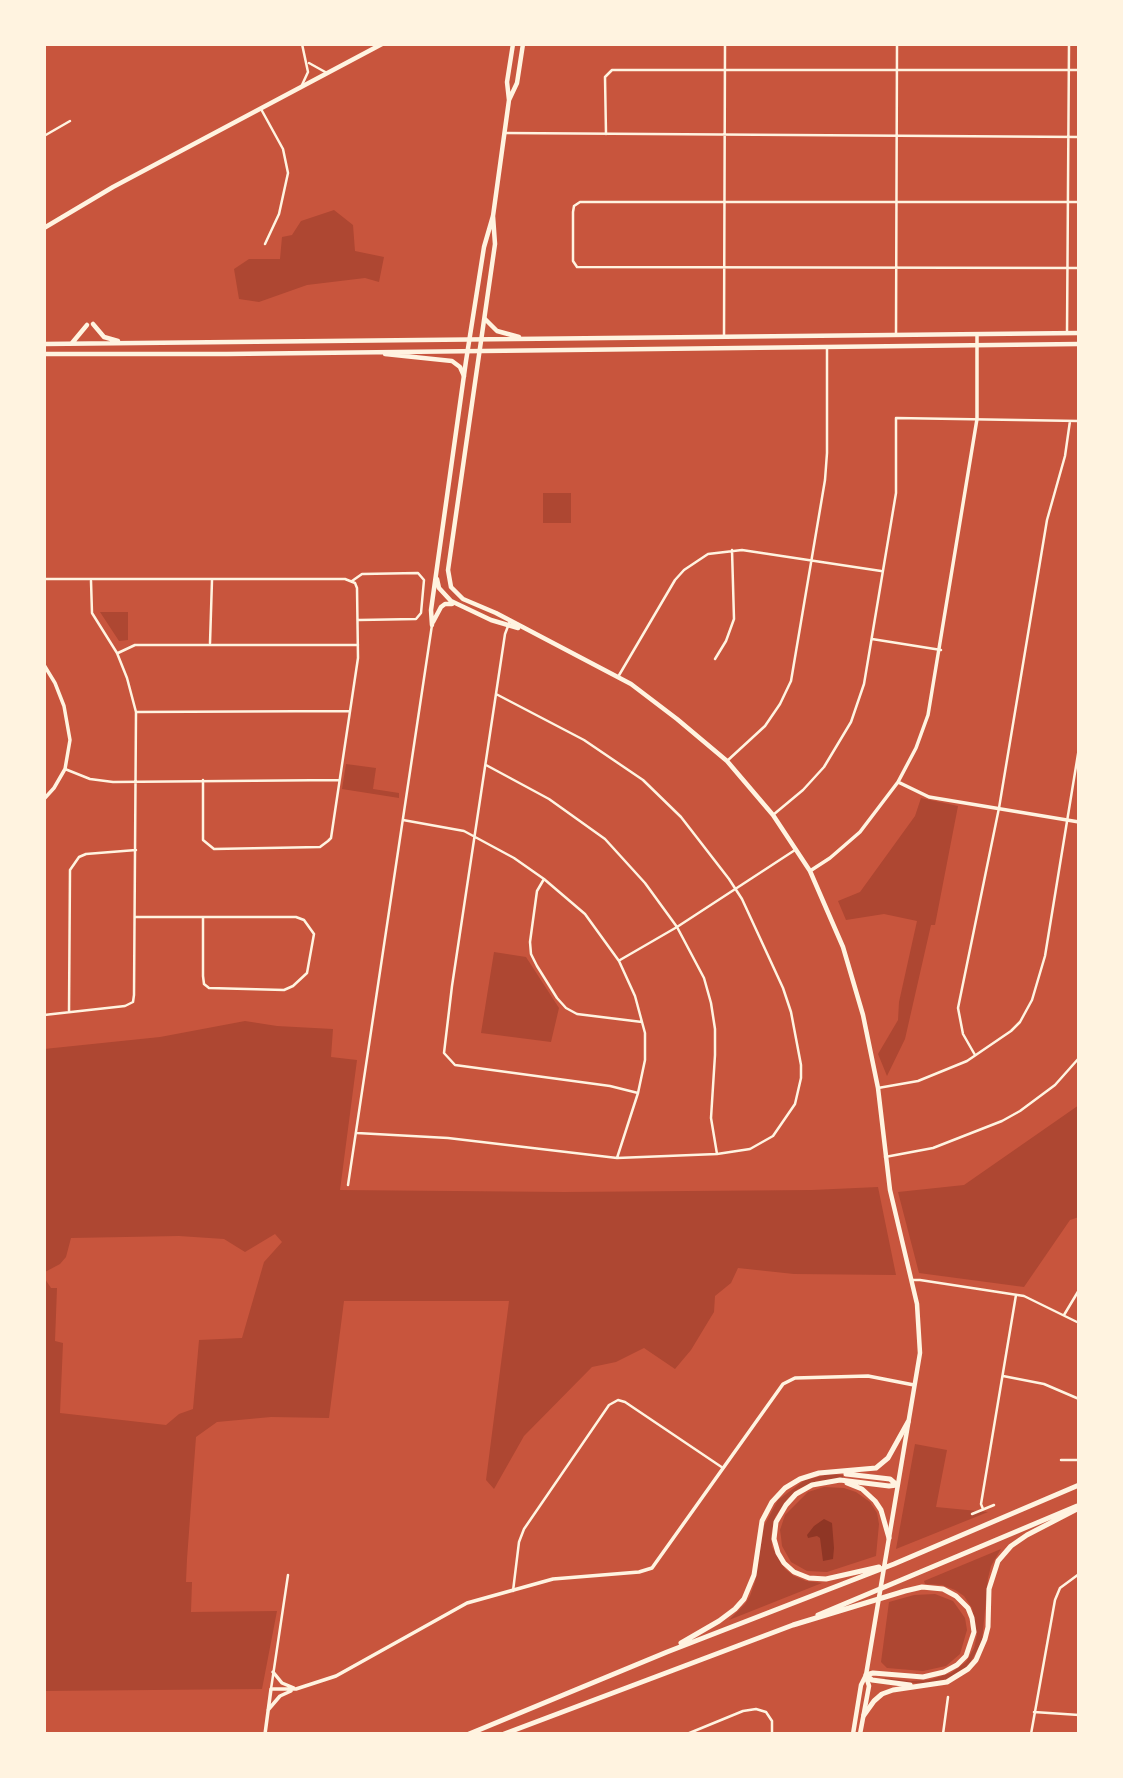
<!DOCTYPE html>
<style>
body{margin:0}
#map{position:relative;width:1123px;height:1778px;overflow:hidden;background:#c8553d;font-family:Cabin,sans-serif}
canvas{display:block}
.frame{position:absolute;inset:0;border:46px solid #fff3e0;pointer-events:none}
</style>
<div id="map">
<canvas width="1123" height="1778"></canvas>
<div class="frame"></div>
</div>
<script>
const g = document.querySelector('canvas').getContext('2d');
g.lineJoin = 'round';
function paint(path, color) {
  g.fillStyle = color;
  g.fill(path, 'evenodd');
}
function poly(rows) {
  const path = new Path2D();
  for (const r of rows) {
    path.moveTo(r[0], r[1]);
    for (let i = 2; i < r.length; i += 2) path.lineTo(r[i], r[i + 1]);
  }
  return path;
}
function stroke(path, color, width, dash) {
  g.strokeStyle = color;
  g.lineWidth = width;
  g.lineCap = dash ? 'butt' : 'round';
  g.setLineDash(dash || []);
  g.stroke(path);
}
paint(poly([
 [334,210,353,225,355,251,384,257,379,282,365,278,307,285,259,302,239,299,234,269,249,259,280,259,282,237,292,235,301,221],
 [543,493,571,493,571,523,543,523],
 [100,612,128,612,128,640,119,641],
 [346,764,376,768,373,789,399,793,399,798,342,789],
 [921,798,958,806,935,925,931,925,905,1039,887,1076,878,1054,898,1020,899,1002,917,921,884,914,846,920,838,901,860,892,915,816],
 [494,952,526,957,559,1008,551,1042,481,1033],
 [245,1021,277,1026,333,1029,331,1057,357,1060,340,1190,565,1192,812,1190,878,1187,896,1275,794,1274,738,1268,731,1283,715,1296,714,1312,691,1350,675,1369,644,1348,616,1362,592,1367,524,1436,494,1489,486,1480,509,1301,344,1301,329,1418,271,1417,217,1422,196,1437,187,1559,186,1582,192,1582,191,1612,277,1611,262,1689,44,1691,44,1049,160,1037],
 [275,1234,282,1242,264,1262,242,1338,199,1340,193,1409,179,1414,166,1425,60,1413,63,1343,55,1341,57,1288,51,1288,45,1279,45,1272,60,1264,66,1257,71,1238,179,1236,224,1239,245,1252],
 [1079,1105,1079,1217,1070,1220,1024,1287,919,1273,898,1192,964,1185],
 [915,1444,947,1450,936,1507,988,1512,896,1549],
 [830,1474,843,1475,843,1478,817,1481,798,1489,788,1498,775,1517,771,1535,772,1547,785,1569,794,1576,806,1581,822,1583,729,1620,745,1604,750,1596,755,1582,764,1526,778,1500,805,1480],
 [824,1487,844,1488,856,1492,870,1502,877,1513,879,1524,876,1556,827,1572,807,1571,791,1562,782,1546,781,1537,780,1530,785,1515,808,1492],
 [1001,1549,991,1566,988,1578,982,1641,969,1665,947,1679,927,1684,884,1680,885,1678,911,1681,929,1680,951,1673,966,1662,974,1648,977,1635,972,1608,964,1596,955,1590,942,1585,925,1584,924,1581],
 [935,1594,953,1601,965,1618,967,1630,960,1654,946,1666,923,1671,887,1668,881,1662,889,1602,914,1595]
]), '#ae4732');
paint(poly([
 [824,1519,832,1523,834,1548,833,1559,823,1561,820,1538,817,1536,808,1538,807,1535,814,1526]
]), '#8f3625');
stroke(poly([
 [309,63,327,73],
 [302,85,308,72,302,44],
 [261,109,283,149,288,173,279,214,265,244],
 [505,133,1079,137],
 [606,134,605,77,612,70,1079,70],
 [44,136,70,121],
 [1079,202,580,202,574,206,573,212,573,261,577,267,1079,268],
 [1067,333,1069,44],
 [896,334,897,44],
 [724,337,725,44],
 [44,579,345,579,355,583,357,588,358,658,331,838,328,841,320,847,214,849,203,840,203,780],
 [352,581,362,574,418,573,424,580,421,613,416,619,359,620],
 [510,621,505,634,452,986,444,1053,455,1065,610,1086,638,1093],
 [872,639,941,650],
 [210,643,212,580],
 [118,653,135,645,358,645],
 [715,659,726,641,734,619,732,550],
 [618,677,675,580,684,570,708,554,742,550,881,571],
 [136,712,349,711],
 [727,761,765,726,780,704,791,681,825,480,827,453,827,347],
 [486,765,549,799,605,839,645,883,677,927,704,978,711,1003,715,1029,715,1055,711,1118,717,1154],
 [65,769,90,779,113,782,339,780],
 [773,815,803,790,824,767,851,722,864,684,896,493,896,418,1079,421],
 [403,820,464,831,514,858,544,879,585,914,619,961,635,996,642,1022,645,1033,645,1060,638,1093,617,1158],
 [544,879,537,891,530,942,531,954,537,966,557,998,566,1008,577,1014,642,1022],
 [135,917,296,917,304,920,314,934,307,973,293,986,284,990,209,988,204,984,203,976,203,917],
 [620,960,677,927,795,850],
 [69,1012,70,870,79,857,86,854,136,850],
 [44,1015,125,1006,133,1002,134,995,136,712,127,678,117,653,92,613,91,581],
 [975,1055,963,1034,958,1008,999,808,1047,520,1065,456,1070,421],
 [878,1088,918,1081,967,1061,1011,1031,1020,1022,1032,1000,1045,956,1079,748],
 [357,1133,448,1138,617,1158,717,1154,750,1149,773,1136,795,1104,801,1078,801,1065,791,1012,783,988,742,899,729,879,681,817,643,780,584,740,496,694],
 [885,1157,933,1148,1002,1121,1020,1111,1055,1085,1079,1058],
 [348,1185,432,625],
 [912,1280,920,1280,1024,1296,1079,1323],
 [1064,1315,1079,1290],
 [1003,1376,1044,1384,1079,1399],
 [1061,1460,1079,1460],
 [983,1509,981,1504,1016,1295],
 [972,1514,994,1505],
 [513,1591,519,1542,524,1529,609,1405,618,1400,625,1402,723,1468],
 [271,1689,288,1575],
 [1034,1712,1079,1715],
 [687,1734,743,1711,756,1709,766,1712,772,1721,772,1734],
 [943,1734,948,1697],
 [1031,1734,1055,1600,1060,1588,1079,1574]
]), '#fff3e0', 2.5);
stroke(poly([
 [44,665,55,683,64,706,70,740,65,769,54,788,44,799],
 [898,782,929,797,1079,822],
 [810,871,830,858,860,832,898,782,916,748,928,715,977,419,977,335],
 [273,1672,282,1683,294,1688],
 [268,1710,280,1696,291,1691],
 [265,1734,271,1689,296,1689,336,1676,467,1603,553,1579,639,1572,652,1568,783,1384,795,1378,868,1376,914,1385]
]), '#fff3e0', 3.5);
stroke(poly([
 [509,100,517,83,523,44],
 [493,216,495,244,448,570,451,587,463,599,496,613,631,684,677,719,727,761,773,815,810,871,843,947,863,1015,878,1088,890,1190,917,1304,920,1353,866,1675,861,1685,853,1734],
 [44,228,113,187,382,44],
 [437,579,439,588,451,601,491,620,518,628],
 [433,622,441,607,445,604,452,604],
 [432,625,431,610,466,361,484,247,493,216,509,100,507,82,513,44],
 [860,1734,869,1686,866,1676]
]), '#fff3e0', 4.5);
stroke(poly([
 [485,319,497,331,519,337],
 [93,324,104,337,118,341],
 [72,343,87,325],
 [44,344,1079,333],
 [44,354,227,354,1079,344],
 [385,354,452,361,460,367,464,376]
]), '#fff3e0', 4.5);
stroke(poly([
 [846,1474,890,1479,897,1485],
 [847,1483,862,1489,875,1501,881,1510,889,1538],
 [879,1567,826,1579,809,1578,794,1572,784,1563,778,1553,774,1539,776,1522,786,1505,796,1494,812,1485,840,1480,889,1486,897,1485],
 [818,1615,1077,1506],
 [681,1643,719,1621,735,1609,744,1599,754,1575,762,1521,772,1502,785,1488,800,1479,819,1473,876,1468,888,1458,908,1422],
 [866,1675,872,1680,910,1685],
 [864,1715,874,1701,882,1694,893,1690,947,1682,968,1669,976,1660,985,1639,988,1627,989,1589,998,1561,1011,1546,1027,1535,1079,1508],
 [469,1734,667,1652,894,1564,1079,1485],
 [504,1734,793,1625,905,1591,922,1587,943,1589,956,1596,968,1608,972,1618,974,1632,966,1656,957,1665,944,1672,923,1677,873,1673,866,1675]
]), '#fff3e0', 5);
</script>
